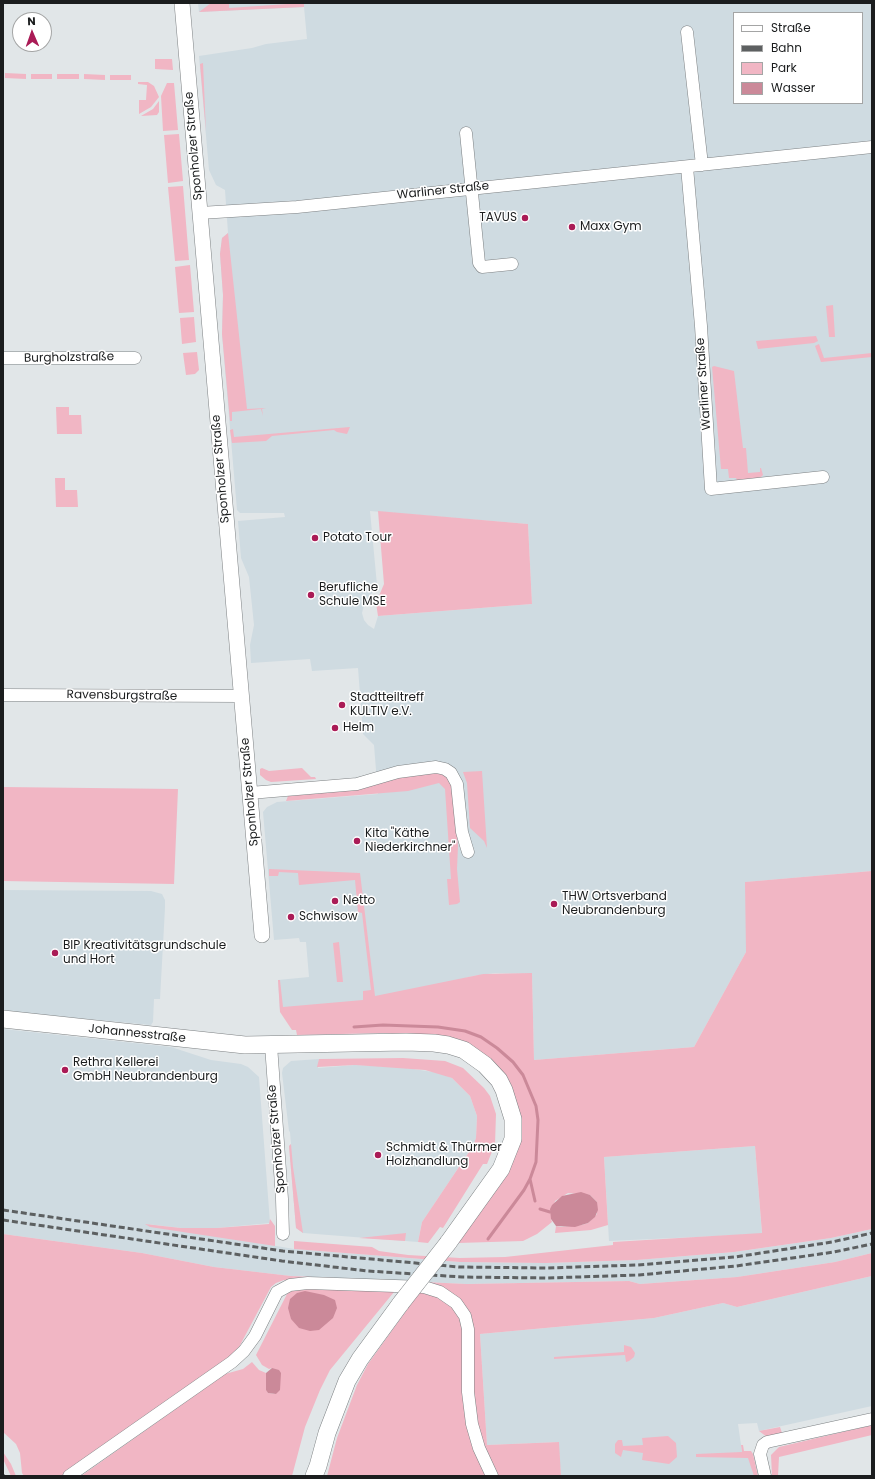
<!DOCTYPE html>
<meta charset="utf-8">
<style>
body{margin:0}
#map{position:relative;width:875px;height:1479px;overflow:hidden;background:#e1e6e8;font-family:Poppins,sans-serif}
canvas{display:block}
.frame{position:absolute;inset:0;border:4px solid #1b1d1e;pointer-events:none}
.legend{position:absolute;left:733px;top:12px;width:130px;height:92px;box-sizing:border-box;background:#fff;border:1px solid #a4a5a5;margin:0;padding:5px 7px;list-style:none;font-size:12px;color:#1b1d1e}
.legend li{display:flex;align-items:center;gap:8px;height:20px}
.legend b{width:20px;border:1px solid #a4a5a5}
.north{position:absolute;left:12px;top:12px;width:40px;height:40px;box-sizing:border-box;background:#fff;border:1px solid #a4a5a5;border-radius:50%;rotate:358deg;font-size:11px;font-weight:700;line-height:16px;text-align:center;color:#1b1d1e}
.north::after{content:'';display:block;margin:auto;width:14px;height:18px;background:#aa1b56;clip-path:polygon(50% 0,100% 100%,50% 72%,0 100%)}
</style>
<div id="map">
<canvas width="875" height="1479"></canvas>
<div class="frame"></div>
<ul class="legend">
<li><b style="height:5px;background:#fff"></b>Straße</li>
<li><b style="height:5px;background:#5d6061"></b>Bahn</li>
<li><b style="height:11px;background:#f1b6c4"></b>Park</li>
<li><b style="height:11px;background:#cb8999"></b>Wasser</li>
</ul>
<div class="north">N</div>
</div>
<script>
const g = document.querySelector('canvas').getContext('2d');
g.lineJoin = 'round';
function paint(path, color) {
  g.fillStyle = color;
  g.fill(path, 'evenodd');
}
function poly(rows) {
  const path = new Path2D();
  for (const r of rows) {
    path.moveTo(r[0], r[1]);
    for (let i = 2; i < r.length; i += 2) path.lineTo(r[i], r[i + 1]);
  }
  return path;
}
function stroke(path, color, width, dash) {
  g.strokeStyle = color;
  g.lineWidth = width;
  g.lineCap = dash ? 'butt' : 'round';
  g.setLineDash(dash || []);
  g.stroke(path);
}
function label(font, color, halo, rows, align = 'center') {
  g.font = font + ' Poppins,sans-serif';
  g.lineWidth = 3;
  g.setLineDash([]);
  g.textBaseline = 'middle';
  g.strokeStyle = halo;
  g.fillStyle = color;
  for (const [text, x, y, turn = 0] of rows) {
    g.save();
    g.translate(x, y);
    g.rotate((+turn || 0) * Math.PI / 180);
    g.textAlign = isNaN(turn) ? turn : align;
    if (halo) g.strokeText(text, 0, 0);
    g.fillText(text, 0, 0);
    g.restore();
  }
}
paint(poly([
 [198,3,872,3,872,871,746,882,746,952,694,1047,534,1060,532,974,495,973,473,976,446,983,368,1011,280,1012,278,980,309,977,306,942,300,942,299,938,274,940,263,812,267,807,277,802,378,794,374,745,363,734,358,668,312,671,310,659,251,663,250,645,254,625,249,577,241,558,238,521,285,517,284,513,240,513,237,510,222,334,223,295,220,254,222,238,228,233,225,190,216,185,209,170,199,56,252,48,266,44,307,39,304,7,199,12],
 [734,13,862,13,862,103,734,103],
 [370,511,528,524,532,604,378,616,374,629,368,625,364,620,362,613,364,605,377,585],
 [3,890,151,891,162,894,165,900,165,908,160,999,154,999,153,1022,151,1025,3,1011],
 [3,1029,171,1047,211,1060,241,1064,248,1067,259,1077,270,1223,217,1228,181,1228,146,1224,294,1249,460,1262,546,1263,637,1260,734,1252,831,1238,872,1229,872,1253,835,1262,737,1277,640,1284,629,1281,467,1284,291,1276,214,1267,142,1253,3,1234],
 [319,1059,318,1068,355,1065,400,1067,440,1073,452,1078,470,1096,477,1116,476,1138,473,1146,422,1222,418,1242,303,1233,296,1228,289,1146,291,1144,290,1132,289,1131,282,1073,283,1068,291,1061],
 [755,1146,762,1234,609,1241,604,1157],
 [872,1276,872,1406,759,1431,757,1423,738,1424,742,1452,751,1452,758,1476,561,1476,558,1442,487,1445,480,1334,654,1318,723,1303,737,1307]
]), '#cfdbe1');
paint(poly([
 [211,3,229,3,229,8,302,3,304,3,304,7,199,12],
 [155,59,172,59,173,70,155,69],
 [203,63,206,132,200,64],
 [5,73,26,74,26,79,5,78],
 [31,74,52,74,52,79,31,79],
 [57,74,79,74,79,79,57,79],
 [84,74,105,75,105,80,84,79],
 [110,75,131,75,131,80,110,80],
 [138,82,148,82,154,86,159,97,151,107,139,114,139,100,146,100,147,85,138,84],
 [167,83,174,83,178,130,163,131,161,96],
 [159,101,159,112,157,115,141,116,153,109],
 [179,134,183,181,168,183,164,135],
 [183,186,189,260,175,261,168,187],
 [228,233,247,409,266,408,262,409,263,416,261,409,232,412,232,421,230,421,222,334,223,295,220,254,222,238],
 [190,265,194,312,179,313,175,267],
 [833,305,835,337,829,337,826,306],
 [194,317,196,342,182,344,180,318],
 [816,336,818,341,814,343,758,349,756,341],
 [819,344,824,358,872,353,872,357,821,362,815,346],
 [197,352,199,370,195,374,186,375,183,353],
 [714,366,734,371,743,448,746,448,748,473,760,472,760,468,761,468,763,475,760,478,737,480,736,478,729,478,728,469,721,469,712,367],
 [56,407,69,407,69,415,81,415,82,434,57,434],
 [350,427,347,434,337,432,334,430,272,436,266,441,232,443,230,430,233,429,234,437],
 [55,478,65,478,65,490,77,490,78,507,56,507],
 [378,511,528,524,532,604,378,616,376,603,384,584],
 [262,768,269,771,302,768,311,777,315,777,316,779,271,782,266,780,260,775,260,769],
 [482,771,487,848,484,841,470,828,467,783,463,772],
 [422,772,443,773,447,777,452,785,458,846,457,869,460,902,457,904,449,905,447,879,451,879,445,789,439,783,408,791,286,801,288,796,355,790],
 [3,787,178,789,174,884,3,881],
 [269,869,360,873,375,996,483,974,532,973,534,1060,694,1047,746,952,745,882,872,871,872,1229,831,1238,734,1252,637,1260,546,1263,460,1262,294,1249,294,1241,372,1247,379,1251,408,1255,460,1258,505,1257,613,1245,613,1242,762,1233,755,1146,604,1157,608,1225,591,1230,555,1233,556,1226,561,1227,582,1225,588,1223,597,1214,597,1202,590,1195,568,1193,555,1201,551,1219,552,1222,537,1234,523,1241,458,1243,501,1183,517,1149,489,1058,474,1047,386,1033,297,1035,296,1030,292,1030,280,1012,278,980,280,980,283,1007,363,1000,363,991,371,990,362,913,358,912,355,880,299,885,298,873,279,872,278,876,269,876],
 [339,942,343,982,337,982,333,943],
 [403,1058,445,1061,463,1068,484,1088,490,1096,496,1114,495,1144,487,1164,483,1164,443,1228,440,1227,428,1243,418,1242,422,1222,473,1146,476,1138,477,1116,470,1096,452,1078,425,1070,355,1065,317,1067,319,1059],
 [291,1144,293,1167,303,1233,296,1228,289,1146],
 [270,1219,275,1226,275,1246,150,1227,145,1224,181,1228,217,1228,269,1224],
 [406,1233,405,1241,359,1238],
 [3,1234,142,1253,214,1267,291,1276,467,1284,629,1281,640,1284,737,1277,835,1262,872,1253,872,1276,737,1307,723,1303,654,1318,480,1334,487,1445,559,1442,561,1476,496,1476,474,1424,471,1329,454,1296,284,1280,276,1283,271,1287,238,1349,228,1358,61,1476,24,1476,22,1473,20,1453,16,1444,3,1432],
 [323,1288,394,1292,330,1370,320,1390,305,1427,292,1476,81,1476,225,1374,243,1369,252,1362,259,1370,266,1373,266,1389,268,1393,276,1394,272,1368,269,1369,262,1365,256,1355,287,1294,292,1289],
 [421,1290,439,1294,462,1317,465,1392,489,1476,327,1476,337,1438,357,1385,368,1364],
 [624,1345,631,1347,635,1353,634,1357,629,1361,626,1362,625,1355,554,1359,554,1357,624,1352],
 [872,1425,872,1435,779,1457,778,1476,772,1476,771,1455,779,1447],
 [780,1427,782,1433,767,1437,759,1431],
 [668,1436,676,1443,677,1457,669,1464,642,1460,643,1453,623,1450,621,1457,615,1453,615,1444,618,1440,622,1440,623,1446,643,1445,642,1438],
 [741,1445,743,1445,744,1451,751,1451,753,1454,758,1476,754,1476,748,1458,696,1457,696,1454,742,1452],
 [3,1452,11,1464,16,1476,11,1476,3,1459]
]), '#f1b6c4');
paint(poly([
 [581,1192,590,1195,597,1202,598,1210,595,1217,588,1223,575,1227,556,1226,551,1219,550,1209,552,1205,562,1196],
 [305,1291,324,1295,335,1300,337,1308,333,1318,319,1330,310,1331,299,1328,291,1319,288,1308,290,1299,297,1293],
 [272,1368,279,1370,281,1373,280,1390,276,1394,268,1393,266,1390,266,1373]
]), '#cb8999');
stroke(poly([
 [354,1027,383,1025,438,1027,465,1031,481,1037,497,1048,513,1062,523,1075,536,1106,538,1120,536,1162,530,1179,524,1190,488,1239],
 [530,1179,535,1201],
 [540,1209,550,1212]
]), '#cb8999', 3);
const minor = poly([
 [687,32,702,165],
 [466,133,479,263,482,267,512,264],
 [687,167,701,326,711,489,823,477],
 [200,213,297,207,872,147],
 [3,358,135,358],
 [3,695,241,696],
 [250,793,357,784,398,772,436,767,445,769,451,773,457,784,462,832,468,852],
 [271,1045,282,1199,283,1234],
 [69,1476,232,1362,244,1351,255,1336,277,1292,290,1285,308,1283,424,1287,440,1292,456,1303,465,1316,468,1329,468,1392,472,1424,479,1448,492,1476],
 [765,1476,760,1454,763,1445,767,1442,872,1419]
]);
const tertiary = poly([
 [182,3,262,935]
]);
const secondary = poly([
 [3,1019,245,1045,406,1042,434,1043,448,1045,464,1050,485,1065,499,1080,504,1090,513,1119,513,1139,501,1169,448,1243],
 [314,1476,318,1466,327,1433,347,1381,360,1359,401,1303]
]);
stroke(minor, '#7d8183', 13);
stroke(tertiary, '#7d8183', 16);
stroke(secondary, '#7d8183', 18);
stroke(minor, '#fff', 12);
stroke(tertiary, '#fff', 15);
stroke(secondary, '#fff', 17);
stroke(poly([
 [3,1210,283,1251,459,1267,546,1268,638,1265,735,1257,832,1242,872,1233],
 [3,1220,282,1261,368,1271,462,1277,547,1278,639,1275,736,1266,834,1252,872,1244],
 [3,1475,4,1476]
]), '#5d6061', 3, [6, 3]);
const secondaryBridge = poly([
 [401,1303,448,1243]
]);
stroke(secondaryBridge, '#7d8183', 18, []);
stroke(secondaryBridge, '#fff', 17);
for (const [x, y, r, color] of [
 [525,218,4,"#aa1b56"],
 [572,227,4,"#aa1b56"],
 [315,538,4,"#aa1b56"],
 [311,595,4,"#aa1b56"],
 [342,705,4,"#aa1b56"],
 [335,728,4,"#aa1b56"],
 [357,841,4,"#aa1b56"],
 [335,901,4,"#aa1b56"],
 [554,904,4,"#aa1b56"],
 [291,917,4,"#aa1b56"],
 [55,953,4,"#aa1b56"],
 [65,1070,4,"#aa1b56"],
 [378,1155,4,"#aa1b56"]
]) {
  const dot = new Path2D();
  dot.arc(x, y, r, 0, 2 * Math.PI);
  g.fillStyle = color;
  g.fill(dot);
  stroke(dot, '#fff', 1.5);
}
label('12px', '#1b1d1e', '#fff', [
 ["Sponholzer Straße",194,146,-95],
 ["Warliner Straße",443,191,-6],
 ["Burgholzstraße",69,358,-1],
 ["Warliner Straße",704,384,-94],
 ["Sponholzer Straße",221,469,-95],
 ["Ravensburgstraße",122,696,1],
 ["Sponholzer Straße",250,792,-95],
 ["Johannesstraße",137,1034,6],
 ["Sponholzer Straße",277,1139,-95]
]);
label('12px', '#1b1d1e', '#fff', [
 ["TAVUS",517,218,"right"],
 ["Maxx Gym",580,227],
 ["Potato Tour",323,538],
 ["Berufliche",319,588],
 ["Schule MSE",319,602],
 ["Stadtteiltreff",350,698],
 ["KULTIV e.V.",350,712],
 ["Helm",343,728],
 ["Kita \"Käthe",365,834],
 ["Niederkirchner\"",365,848],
 ["THW Ortsverband",562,897],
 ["Neubrandenburg",562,911],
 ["Netto",343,901],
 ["Schwisow",299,917],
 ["BIP Kreativitätsgrundschule",63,946],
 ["und Hort",63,960],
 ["Rethra Kellerei",73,1063],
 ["GmbH Neubrandenburg",73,1077],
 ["Schmidt & Thürmer",386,1148],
 ["Holzhandlung",386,1162]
], 'left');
</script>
